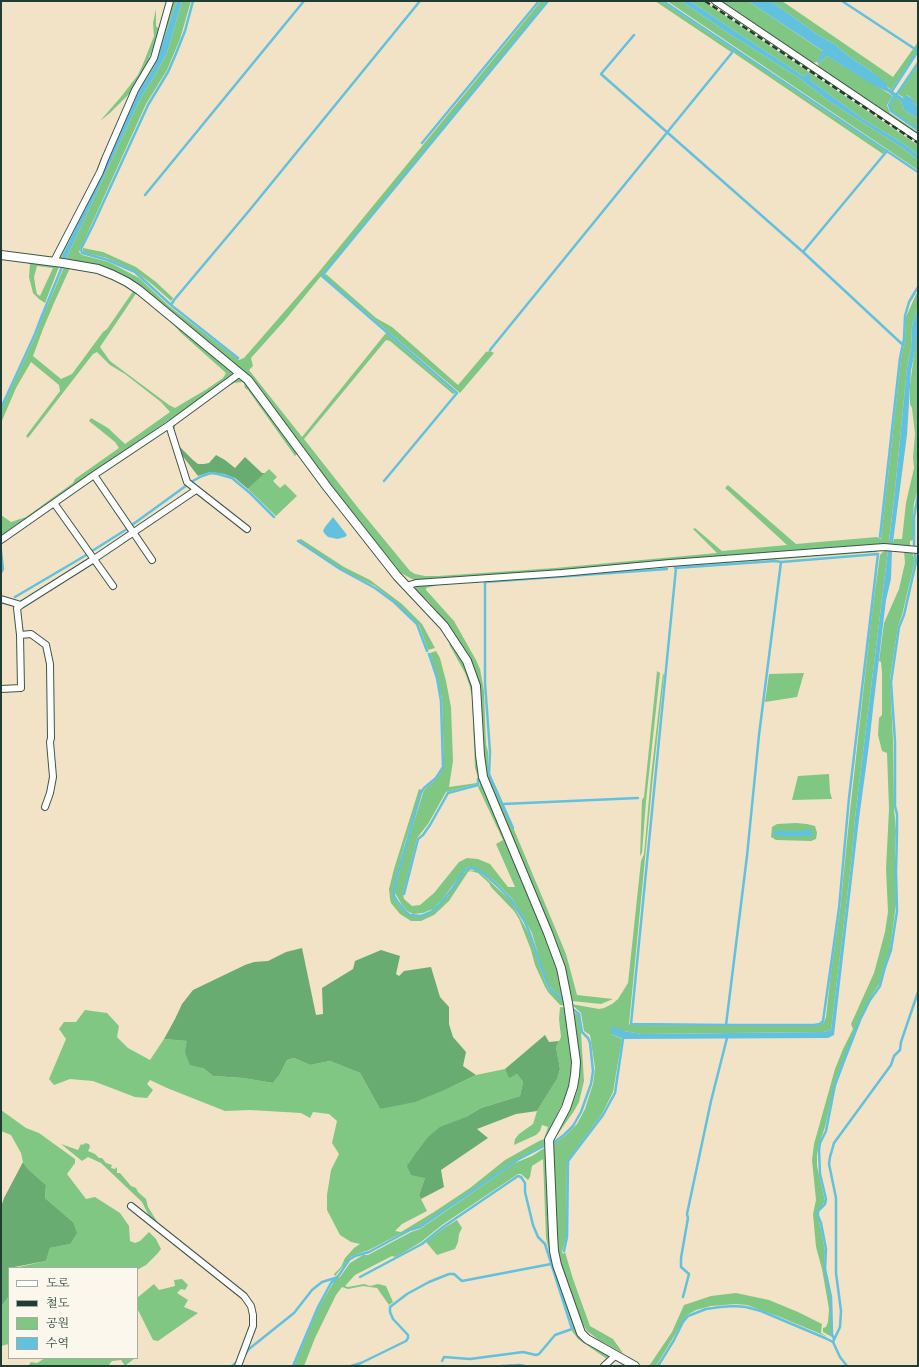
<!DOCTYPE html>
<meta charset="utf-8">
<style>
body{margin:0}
#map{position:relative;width:919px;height:1367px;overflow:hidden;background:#f2e3c7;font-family:"Sorts Mill Goudy","Noto Serif KR",serif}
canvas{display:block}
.frame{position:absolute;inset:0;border:2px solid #1f3d34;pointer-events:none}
.legend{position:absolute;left:8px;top:1267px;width:130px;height:92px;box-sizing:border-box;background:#fbf7ec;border:1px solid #a3ada2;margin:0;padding:5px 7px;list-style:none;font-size:12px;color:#1f3d34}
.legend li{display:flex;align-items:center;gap:8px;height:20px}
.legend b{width:20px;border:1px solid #a3ada2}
</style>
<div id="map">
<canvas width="919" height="1367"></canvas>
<div class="frame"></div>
<ul class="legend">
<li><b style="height:5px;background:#fff"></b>도로</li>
<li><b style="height:5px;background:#1f3d34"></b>철도</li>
<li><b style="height:11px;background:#80c783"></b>공원</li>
<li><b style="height:11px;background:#61c1df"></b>수역</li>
</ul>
</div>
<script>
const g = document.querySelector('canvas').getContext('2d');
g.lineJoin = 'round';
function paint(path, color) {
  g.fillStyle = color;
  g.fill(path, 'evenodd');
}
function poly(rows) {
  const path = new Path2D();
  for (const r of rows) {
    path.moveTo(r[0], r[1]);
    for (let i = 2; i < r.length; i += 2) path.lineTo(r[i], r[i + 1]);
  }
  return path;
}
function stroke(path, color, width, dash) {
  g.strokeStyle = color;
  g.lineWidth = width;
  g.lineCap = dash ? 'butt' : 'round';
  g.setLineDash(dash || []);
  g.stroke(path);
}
paint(poly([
 [173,1,177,1,154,67,137,94,107,161,101,175,64,252,62,258,60,258,135,95,155,60],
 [182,1,191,1,180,39,167,70,146,104,79,252,82,255,109,262,139,278,169,306,239,360,244,358,318,273,541,1,547,1,285,320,251,358,253,366,249,370,302,437,386,333,455,393,453,394,390,341,386,340,304,439,359,509,410,571,415,574,425,576,438,576,555,568,717,553,693,529,695,528,722,551,787,545,725,488,728,485,796,544,877,537,881,539,901,359,905,340,906,317,918,290,918,306,912,326,911,348,907,368,895,490,889,541,893,542,894,539,902,539,906,503,914,468,913,457,915,434,912,408,910,404,910,385,918,326,918,490,914,503,913,517,913,540,910,541,910,545,912,547,883,545,563,572,417,580,412,579,401,573,352,513,249,378,134,281,112,270,103,267,66,259,141,97,152,80,167,53],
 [655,1,661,1,734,50,731,52],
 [667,1,681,1,728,33,799,78,830,102,901,147,918,160,918,170],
 [690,1,703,1,918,145,918,155,907,146,863,119,810,80,807,74,803,76],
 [722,1,748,1,824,52,817,62,812,63],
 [771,1,782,1,893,77,918,42,918,50,891,90,871,71,850,57,833,43,821,37],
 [156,9,156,26,160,30,144,71,131,92,110,113,100,121,120,98,138,75,143,64,154,36,153,23],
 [735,50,810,101,885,151,883,154,734,53],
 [827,56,893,96,887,105,890,113,918,132,918,135,819,68,818,64],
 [918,65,918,106,913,103,913,99,907,95,904,98,898,94],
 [895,97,901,102,904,110,918,119,918,129,893,112,890,109,890,105],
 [83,248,103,252,136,267,156,282,173,298,171,301,153,285,135,271,107,258,85,253,83,252],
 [31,261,60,264,45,303,39,299,33,293,29,277,30,264,27,264],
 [37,266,53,268,40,296,37,294,36,290,34,277],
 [65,265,72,267,69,270,54,303,43,329,33,356,61,379,72,374,103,332,107,329,134,290,137,292,100,347,110,361,169,405,175,408,207,389,223,378,226,373,180,332,166,316,233,372,230,378,223,383,1,535,1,515,11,522,26,517,73,483,75,479,119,448,115,442,89,421,91,418,108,428,125,444,170,412,161,402,125,374,110,365,97,352,93,354,28,438,26,436,60,391,59,385,31,362,16,388,1,423,1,410,36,335,42,318],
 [326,274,376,318,392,327,458,385,486,352,490,351,494,353,460,393,323,276],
 [241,378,244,380,299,452,295,456,248,390,245,388,244,383,242,382,234,383,225,388,177,423,175,426,174,433,179,443,176,442,172,425,237,379],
 [269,469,277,477,273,481,280,488,285,484,297,496,276,516,248,489],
 [301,539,344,567,370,580,402,604,422,624,435,648,428,650,419,625,394,601,375,586,340,569,298,540],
 [878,549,877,552,673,567,673,565],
 [883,549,888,550,855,818,852,856,831,1030,823,1032,642,1034,624,1031,611,1034,622,1039,613,1092,602,1114,567,1161,566,1238,562,1252,563,1254,565,1252,573,1279,590,1326,613,1339,623,1353,621,1352,599,1340,587,1331,577,1314,562,1271,558,1252,552,1145,565,1136,577,1124,585,1109,593,1084,595,1068,590,1035,584,1031,581,1013,571,1004,599,1009,604,1008,612,1004,618,999,628,983,641,861,644,854,651,776,663,673,664,676,653,776,629,1024,630,1025,808,1026,820,1025,824,1022,826,1017,831,972,840,910,850,811,872,613,880,555,884,551],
 [904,551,912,551,915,561,902,615,898,626,890,679,893,740,894,808,896,831,895,853,896,904,890,951,884,967,880,983,872,995,860,1019,836,1079,825,1127,819,1144,817,1155,817,1166,825,1201,817,1213,821,1229,825,1251,824,1267,830,1295,832,1337,823,1332,823,1328,826,1327,828,1322,829,1309,822,1269,816,1247,813,1214,816,1200,812,1160,814,1144,835,1069,843,1049,853,1029,851,1024,874,973,885,932,888,912,886,869,889,809,887,753,882,751,878,735,879,718,882,715,882,673,881,662,879,661,884,623,899,589,905,563],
 [669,565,669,567,442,584,426,588,426,590,454,621,476,660,480,669,484,691,486,744,488,752,488,774,515,832,566,954,577,995,613,999,601,1004,572,1001,489,786,483,763,479,689,451,629,429,602,416,591,415,588,416,586],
 [453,643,468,670,473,686,478,753,555,960,566,1006,560,1005,548,992,545,987,535,965,531,950,519,919,514,911,491,887,489,883,478,873,470,871,468,872,449,901,434,915,421,921,411,921,400,914,391,903,390,899,389,889,394,869,419,789,422,790,405,843,393,889,393,896,397,903,403,910,410,915,417,917,424,916,434,910,448,896,461,876,467,870,477,871,482,874,511,901,529,934,544,979,549,990,560,997,559,995,551,988,545,978,532,933,513,900,498,884,483,872,472,867,466,868,441,901,433,909,423,913,413,914,407,911,402,905,395,893,395,888,407,844,423,793,425,789,433,782,440,774,444,765,442,698,430,653,436,651,440,658,446,681,451,707,453,761,449,787,477,783,477,784,446,792,428,824,417,838,403,894,404,899,412,906,420,905,434,893,459,862,467,858,478,859,490,864,508,887,515,887,496,844,503,840,478,787,480,785,475,768,472,696,469,684,465,673,449,644],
 [657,671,660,673,646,801,642,853,640,856,642,800,644,797],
 [804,673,797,697,765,702,769,674],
 [829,774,830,792,832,799,792,800,798,776],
 [796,823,807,824,815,826,817,833,816,839,811,841,776,840,771,837,772,827,777,824],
 [560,1007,568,1008,573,1076,567,1094,551,1127,548,1143,519,1158,420,1226,396,1236,369,1250,357,1254,351,1257,335,1276,334,1274,341,1267,345,1258,354,1248,360,1244,351,1242,340,1235,327,1210,327,1195,331,1170,339,1154,332,1143,337,1121,329,1114,313,1112,310,1118,301,1113,250,1110,225,1111,167,1088,150,1080,147,1084,153,1090,147,1098,135,1097,93,1081,70,1079,54,1085,49,1079,66,1039,59,1029,64,1022,76,1022,85,1010,107,1013,119,1026,117,1037,128,1048,150,1060,164,1039,187,1041,203,1068,213,1076,243,1078,273,1083,280,1074,287,1060,294,1058,310,1065,330,1061,360,1073,380,1109,449,1088,476,1075,505,1069,509,1077,517,1074,523,1082,520,1096,481,1108,466,1117,425,1178,419,1195,427,1211,402,1224,395,1231,401,1232,434,1212,470,1188,505,1160,539,1141,544,1139,548,1127,542,1125,540,1131,536,1135,514,1145,515,1139,519,1134,533,1124,537,1111,557,1079,560,1069,556,1047,561,1037,559,1019],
 [573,1012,579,1015,581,1033,584,1081,579,1102,574,1111,553,1141,555,1135,572,1104,577,1091,579,1072],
 [1,1110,26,1128,39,1133,75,1159,75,1163,67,1174,86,1199,95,1197,120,1213,129,1226,130,1241,135,1243,140,1241,149,1232,156,1239,161,1249,158,1253,146,1265,137,1270,137,1268,14,1268,46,1261,50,1248,70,1244,73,1222,45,1198,46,1185,28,1169,23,1162,21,1153,11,1135,1,1131],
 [85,1143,89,1144,90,1147,88,1151,95,1154,99,1158,102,1158,106,1163,112,1165,111,1168,115,1169,117,1167,117,1173,120,1173,131,1186,136,1188,138,1192,146,1199,148,1207,158,1223,149,1216,142,1202,101,1163,88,1157,82,1161,61,1144,78,1150,81,1144,83,1145],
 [546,1147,549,1240,551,1253,577,1330,610,1355,607,1359,578,1339,572,1331,573,1329,552,1263,546,1238,543,1159,532,1166,530,1177,528,1180,521,1174,518,1174,442,1225,421,1242,401,1254,395,1257,392,1256,355,1275,345,1286,348,1287,364,1284,370,1286,378,1284,386,1286,393,1302,389,1305,377,1288,363,1286,348,1289,342,1287,336,1295,315,1338,304,1366,294,1366,319,1307,336,1278,340,1277,350,1263,363,1255,368,1255,411,1232,420,1229,515,1163,532,1156],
 [457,1220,462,1228,459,1234,458,1242,455,1249,437,1255,426,1242,444,1228],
 [182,1279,188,1285,185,1290,181,1289,177,1293,188,1300,184,1307,198,1313,158,1341,153,1340,137,1308,137,1298,154,1284,159,1290,175,1286,174,1280],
 [736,1293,769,1300,798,1312,822,1324,821,1333,828,1337,780,1317,747,1305,735,1304,711,1306,696,1310,687,1315,656,1366,649,1366,672,1332,684,1305,711,1296],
 [9,1296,9,1344,1,1346,1,1307],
 [45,1358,135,1358,125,1366,121,1360,112,1361,108,1366,28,1366,31,1362,37,1363]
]), '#80c783');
paint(poly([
 [180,447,193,460,198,464,204,464,209,463,216,455,225,460,235,468,245,457,262,473,265,473,248,489,235,478,224,474,210,472,198,476,178,450],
 [302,948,316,1015,323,1014,322,988,353,969,355,961,381,950,400,956,396,974,399,976,404,971,431,967,440,997,449,1007,449,1024,453,1037,466,1052,463,1066,476,1075,449,1088,415,1102,380,1109,360,1073,330,1061,310,1065,294,1058,287,1060,280,1074,273,1083,243,1078,213,1076,203,1068,190,1065,185,1052,187,1041,164,1039,175,1019,182,1004,193,990,245,965,254,962,268,961,286,952],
 [545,1035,549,1042,559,1041,556,1047,560,1069,557,1079,537,1111,516,1114,477,1129,488,1138,441,1170,444,1187,421,1199,419,1195,425,1178,411,1175,407,1166,416,1153,428,1137,440,1127,466,1117,481,1108,520,1096,523,1082,517,1074,509,1078,505,1069],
 [23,1162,28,1169,46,1185,45,1198,73,1222,77,1233,70,1244,50,1248,46,1261,9,1268,9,1296,1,1307,1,1207,4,1198]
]), '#68ac71');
paint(poly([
 [177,1,182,1,167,53,152,80,141,97,66,259,62,258,64,252,101,175,107,161,137,94,154,67],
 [681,1,690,1,803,76,807,74,811,76,810,80,863,119,907,146,918,155,918,160,901,147,830,102,799,78,728,33],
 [748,1,771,1,821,37,833,43,850,57,871,71,886,83,888,88,903,98,906,95,913,99,913,103,918,106,918,119,904,110,901,102,888,92,875,86,827,56,818,64,817,62,823,51],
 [918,306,918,326,916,346,911,371,907,435,893,542,889,542,895,490,907,368,911,348,912,326],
 [333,517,347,535,345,537,337,539,333,538,328,537,325,534,323,531,325,527],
 [888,550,892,551,891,579,886,600,873,709,869,745,859,819,834,1035,828,1038,623,1039,611,1034,612,1026,624,1031,642,1034,823,1032,831,1030,852,856,855,818],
 [811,829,813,836,778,836,773,834,774,831,800,831]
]), '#61c1df');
stroke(poly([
 [193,1,185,31,175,56,168,72,148,105,93,225,81,249,82,253,108,260,135,272,171,305,238,358],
 [663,1,918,172],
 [842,1,918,51],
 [634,35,601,74,803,252,903,345],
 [892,91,918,51],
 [897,94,918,63],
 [894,97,889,105,891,111,918,130],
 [422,143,539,1],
 [145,195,304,1],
 [803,252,887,151],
 [171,305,174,300,248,212,420,1],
 [490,350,735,49],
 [1,408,35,334,41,318,62,267],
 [384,481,457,393,322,276,548,1],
 [191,482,202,476,211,473,218,474,232,478,250,493,274,517],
 [132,525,187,485],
 [880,537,900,358,904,339,905,316,909,302,918,287],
 [298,541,340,569,375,588,394,602,417,624,427,651],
 [1,551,3,569,1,573],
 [92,551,127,529],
 [675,568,775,561,781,562],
 [676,568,631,1024,726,1025,814,1025,820,1024,823,1021,839,908,849,798,878,554,781,562,759,735,747,856,726,1025],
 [15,597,88,554],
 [429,654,437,678,441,701,443,767,436,778,424,788,421,793,396,880,394,890,394,896,397,901,406,912,410,915,421,916,431,912,439,905,453,888,464,871,467,869,472,868,483,873,498,886,512,901,525,922,530,934,545,978,550,989,562,999],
 [503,804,638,798],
 [513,828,489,774,490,752,485,683,485,582,667,569],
 [404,894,418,839,423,835,430,825,448,793,478,785,478,779],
 [553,1143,564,1135,573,1126,581,1112,591,1084,593,1071,590,1043,588,1038,582,1032,579,1014,574,1010],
 [564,1251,567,1237,568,1161,603,1115,615,1093,623,1039],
 [360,1277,422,1244,443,1227,518,1176,521,1177,525,1183,525,1192,533,1225,538,1237,545,1244,572,1329,555,1335,539,1354,536,1355,523,1352,470,1359,444,1357,442,1361],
 [683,1297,689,1274,681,1267,681,1258,688,1218,687,1214,711,1101,727,1038],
 [834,1339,832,1334,831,1297,825,1269,826,1249,821,1223,818,1216,818,1211,825,1204,826,1199,820,1174,819,1150,820,1143,826,1131,835,1085,844,1061,860,1020,870,1000,880,986,885,967,891,950,897,911,896,872,897,831,897,814,895,806,895,741,891,682,899,627,904,615,916,562,914,546,914,517,918,495],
 [833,1342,840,1327,841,1311,836,1273,836,1198,829,1164,830,1157,834,1143,891,1065,894,1056,900,1050,901,1042,918,992],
 [243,1357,249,1349,294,1313,312,1290,322,1282,335,1278],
 [232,1366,238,1361],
 [293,1366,318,1307,331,1283,339,1275,349,1260,355,1256,369,1252,410,1230,420,1227,519,1159,544,1146],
 [351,1366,361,1363,406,1341,408,1338,408,1335,393,1319,390,1312,390,1307,407,1294,429,1282,449,1274,454,1274,462,1281,551,1264],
 [502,1366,520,1365,525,1366],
 [658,1366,674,1340,683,1322,688,1316,706,1309,720,1307,734,1306,746,1307,761,1311,825,1338,833,1342,840,1357,847,1366]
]), '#61c1df', 2.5);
const street = poly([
 [715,1,918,138],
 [54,261,100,172,105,159,135,90,154,58,170,1],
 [169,425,187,482,247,529],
 [94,475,152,560],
 [54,503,113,586],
 [1,540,94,475,169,425,240,373],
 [406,586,416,583,562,573,670,563,884,547,918,550],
 [1,599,21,605,94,559,196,490],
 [20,635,31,634,46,645,50,664,51,738,50,742,53,777,50,793,45,807],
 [1,689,21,688,20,635,17,608,21,605],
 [131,1206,244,1296,251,1306,253,1315,253,1326,238,1366],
 [604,1366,615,1356]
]);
const secondary = poly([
 [1,255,63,263,98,269,113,275,127,282,139,290,248,380,327,487,397,576,444,626,467,661,476,686,480,755,483,777,548,933,561,968,568,1003,576,1062,575,1075,573,1087,566,1108,549,1140,553,1234,554,1251,557,1265,581,1333,587,1339,635,1366]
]);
stroke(street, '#3f564a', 8);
stroke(secondary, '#3f564a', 10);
stroke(street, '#fff', 6);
stroke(secondary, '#fff', 8);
stroke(poly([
 [705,1,918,143]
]), '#1f3d34', 2.5, [6, 3]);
</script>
